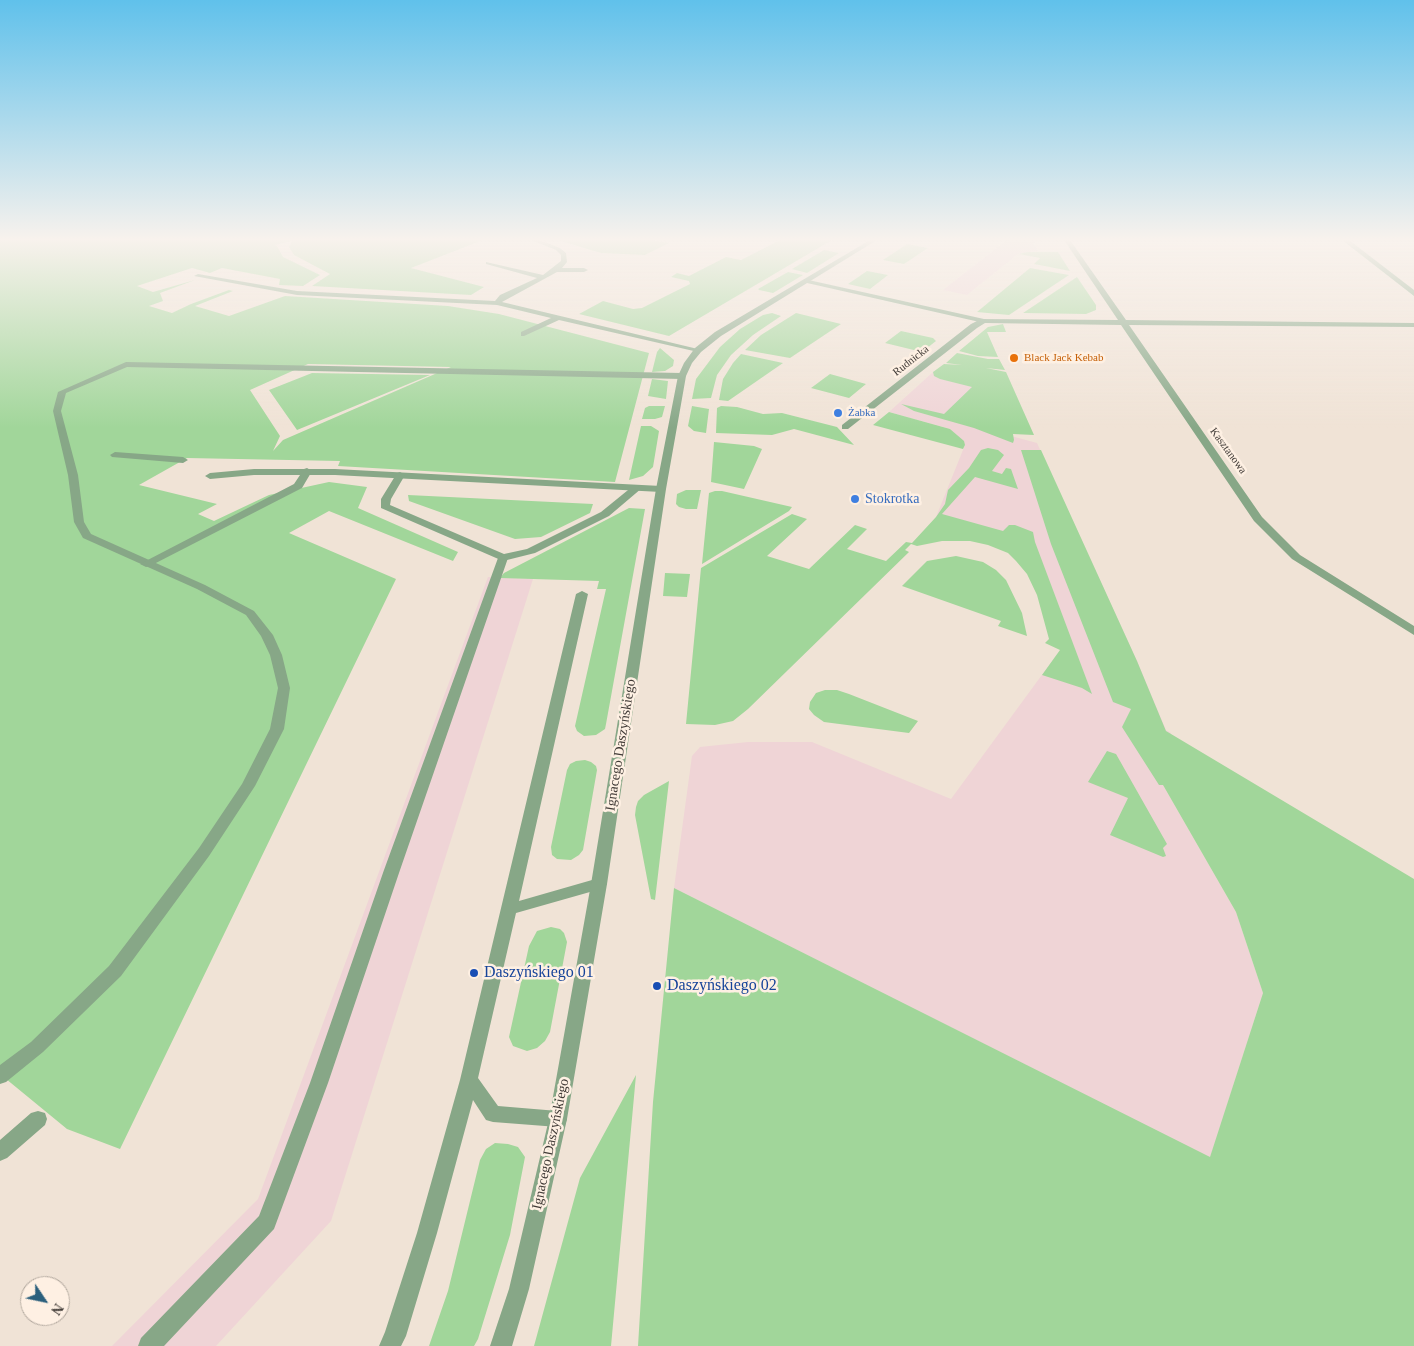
<!DOCTYPE html>
<meta charset="utf-8">
<style>
body{margin:0}
#map{position:relative;width:1414px;height:1346px;overflow:hidden;background:#f0e3d6;font-family:Georgia,serif}
canvas{display:block}
.north{position:absolute;left:20px;top:1276px;width:50px;height:50px;box-sizing:border-box;background:#fef0e3;border:1px solid #b2a89e;border-radius:50%;rotate:124deg;font-size:14px;font-weight:700;line-height:20px;text-align:center;color:#413b37}
.north::after{content:'';display:block;margin:auto;width:18px;height:22px;background:#2b5f7c;clip-path:polygon(50% 0,100% 100%,50% 72%,0 100%)}
</style>
<div id="map">
<canvas width="1414" height="1346"></canvas>
<div class="north">N</div>
</div>
<script>
const g = document.querySelector('canvas').getContext('2d');
g.lineJoin = 'round';
function paint(path, color) {
  g.fillStyle = color;
  g.fill(path, 'evenodd');
}
function poly(rows) {
  const path = new Path2D();
  for (const r of rows) {
    path.moveTo(r[0], r[1]);
    for (let i = 2; i < r.length; i += 2) path.lineTo(r[i], r[i + 1]);
  }
  return path;
}
function stroke(path, color, width, dash) {
  g.strokeStyle = color;
  g.lineWidth = width;
  g.lineCap = dash ? 'butt' : 'round';
  g.setLineDash(dash || []);
  g.stroke(path);
}
function label(font, color, halo, rows, align = 'center') {
  g.font = font + ' Georgia,serif';
  g.lineWidth = 5;
  g.setLineDash([]);
  g.textBaseline = 'middle';
  g.strokeStyle = halo;
  g.fillStyle = color;
  for (const [text, x, y, turn = 0] of rows) {
    g.save();
    g.translate(x, y);
    g.rotate((+turn || 0) * Math.PI / 180);
    g.textAlign = isNaN(turn) ? turn : align;
    if (halo) g.strokeText(text, 0, 0);
    g.fillText(text, 0, 0);
    g.restore();
  }
}
paint(poly([
 [1007,240,1039,240,1033,244,1038,251,1018,254,967,295,943,290],
 [933,372,974,382,985,429,1037,443,1137,661,1166,730,1171,733,1163,785,1236,912,1263,993,1210,1158,674,888,692,756,700,747,748,742,812,742,951,799,1066,642,1030,546,936,517,965,445,950,429,889,412],
 [488,577,533,579,331,1221,216,1346,112,1346,258,1199]
]), '#efd4d6');
paint(poly([
 [0,240,483,240,411,268,484,287,471,295,312,286,330,274,294,255,289,247,292,241,275,245,277,246,283,257,320,275,303,286,279,285,280,279,222,268,210,273,192,268,137,286,153,292,195,280,160,293,163,301,149,306,172,313,191,304,229,290,233,291,195,306,229,316,285,296,448,306,499,314,649,353,615,482,338,466,340,461,187,458,139,485,217,504,198,514,214,521,269,495,329,482,367,487,358,508,458,552,453,561,329,511,289,533,396,579,120,1149,67,1129,0,1074],
 [308,364,451,367,283,440,273,451,280,436,250,390],
 [557,240,653,240,669,243,645,255,601,253],
 [780,240,832,240,669,336,579,314,603,301,633,309,642,308,690,284,689,281,671,277,677,273,689,276,726,257,741,260],
 [907,244,928,248,904,264,883,260],
 [824,250,839,253,807,273,792,269],
 [1027,252,1058,252,1070,271,1034,264,1040,258,1019,254],
 [1030,268,1069,275,1009,315,977,312],
 [867,271,888,275,870,289,848,284],
 [788,272,803,275,773,293,759,290,758,289],
 [1077,277,1096,305,1096,310,1086,314,1023,313],
 [772,313,781,316,753,335,731,355,717,375,711,398,692,399,696,379,720,347,740,329,763,315],
 [796,313,841,324,790,358,745,350,761,335],
 [1003,324,1006,332,987,332,998,357,978,356,959,351,988,327],
 [901,331,933,338,936,341,922,352,885,343],
 [660,348,674,360,673,366,665,371,652,372,657,352],
 [957,353,988,359,999,359,1005,370,986,368,1006,372,1034,435,1013,434,1014,440,1013,443,974,428,914,411,901,404,944,414,972,387,940,379,934,376,933,372,944,364,962,365,946,363],
 [741,354,783,363,728,401,719,400,723,379,733,363],
 [312,373,430,375,297,430,269,390],
 [830,374,866,384,849,398,811,388],
 [652,379,668,381,666,399,648,396],
 [649,406,665,406,662,417,655,419,642,419,645,408],
 [692,406,709,409,706,433,694,431,688,426],
 [721,406,737,407,763,414,782,413,837,427,854,445,794,429,772,435,716,433,717,408],
 [889,412,950,429,964,441,965,445,963,449,873,425],
 [641,426,651,426,659,431,653,467,643,476,629,480],
 [714,442,754,446,762,449,744,489,711,482],
 [988,448,998,450,1004,455,992,471,1002,474,1006,468,1011,469,1018,489,975,477,942,514,1003,531,1009,525,1015,525,1033,532,1035,542,1092,694,1082,688,1042,675,1060,650,1045,643,1049,639,1037,595,1027,574,1016,561,1008,553,988,545,970,541,942,541,917,546,911,544,905,550,909,552,748,709,733,721,715,725,686,724,701,568,792,514,807,519,767,556,809,569,855,525,867,529,847,549,886,561,906,542,912,543,936,517,945,504,948,490,969,468,981,450],
 [1021,450,1041,450,1137,661,1166,731,1414,879,1414,1346,638,1346,653,1102,674,888,1210,1157,1263,993,1236,912,1163,785,1159,785,1122,727,1131,709,1113,702,1051,544],
 [686,490,701,490,697,509,686,509,679,507,676,504,677,494],
 [715,491,722,491,792,507,789,511,702,564,709,493],
 [408,495,593,504,590,513,541,537,515,539,409,501],
 [629,508,645,509,606,724,605,729,596,735,584,736,577,731,575,726,606,589,597,589,599,581,500,578,504,573],
 [956,556,983,562,996,570,1006,580,1022,613,1027,636,998,626,1001,621,902,586,927,561],
 [665,573,690,574,687,597,663,596],
 [825,690,837,690,849,694,918,721,909,733,824,722,814,715,809,709,810,702,816,693],
 [1107,751,1116,754,1167,844,1163,848,1166,856,1163,857,1110,835,1128,798,1088,782],
 [585,760,591,762,596,766,597,770,583,850,579,855,571,860,557,859,552,855,551,847,567,770,570,764,576,761],
 [669,781,655,900,651,899,635,815,636,807,638,801,644,795],
 [551,927,560,929,564,933,567,942,550,1032,545,1041,537,1048,527,1051,513,1046,509,1037,529,946,537,931],
 [636,1075,611,1346,534,1346,580,1178],
 [495,1143,508,1144,518,1147,525,1157,510,1235,478,1339,474,1346,429,1346,448,1291,480,1160,486,1149]
]), '#a1d69a');
paint(poly([
 [531,240,539,240,560,248,566,253,567,262,562,268,584,268,588,270,584,272,557,272,502,302,702,350,698,352,559,320,524,336,521,336,521,332,551,318,497,305,297,295,194,276,198,274,297,291,495,301,500,295,537,278,486,264,486,262,543,275,561,261,561,255,556,250,531,240],
 [804,279,984,319,988,321,984,323,807,283,804,283,804,279],
 [126,362,682,373,686,376,682,379,127,367,66,393,61,411,78,475,84,522,91,534,205,585,254,611,273,635,282,655,290,688,284,729,255,786,209,856,121,976,43,1052,6,1082,0,1084,0,1065,31,1042,109,966,199,848,242,784,270,729,278,688,270,655,261,636,246,615,197,589,83,538,74,522,68,475,53,411,58,392,126,362],
 [115,452,183,457,188,460,183,463,112,457,110,455,115,452],
 [254,469,335,469,661,486,666,489,661,492,335,475,254,475,210,479,205,476,210,473,254,469],
 [503,555,508,558,400,870,328,1083,274,1229,164,1346,138,1346,141,1338,259,1216,310,1083,384,870,498,558,503,555],
 [582,591,588,594,519,901,599,878,604,880,607,884,604,888,516,913,478,1078,498,1106,558,1111,565,1113,567,1119,565,1125,558,1127,493,1122,486,1120,473,1100,437,1233,406,1336,401,1346,379,1346,385,1332,417,1233,460,1080,576,594,582,591],
 [38,1111,45,1113,47,1119,45,1125,7,1158,0,1161,0,1140,31,1113,38,1111]
]), '#87a787');
paint(poly([
 [870,240,877,240,721,336,701,352,692,363,686,376,666,489,607,884,567,1119,529,1289,512,1346,490,1346,509,1289,549,1119,591,884,656,489,678,376,684,363,695,348,715,332,870,240],
 [1064,240,1070,240,1126,320,1414,323,1414,327,1129,325,1262,517,1300,555,1414,626,1414,635,1292,559,1254,521,1121,325,985,323,977,328,848,429,842,429,842,425,971,324,981,319,1118,320,1064,240],
 [1342,240,1349,240,1414,290,1414,296,1342,240],
 [307,468,312,471,302,488,150,566,146,567,140,564,294,484,304,469,307,468],
 [400,472,405,475,391,499,390,505,504,554,527,549,601,512,633,486,637,485,642,488,609,516,535,553,503,561,381,508,381,499,397,473,400,472]
]), '#87a787');
const sky = g.createLinearGradient(0, 0, 0, 428);
sky.addColorStop(0, '#60c1eb');
sky.addColorStop(0.56, '#f8f2ed');
sky.addColorStop(1, '#f8f2ed00');
g.fillStyle = sky;
g.fillRect(0, 0, 1414, 428);
for (const [x, y, r, color] of [
 [1014,358,5,"#e8710a"],
 [838,413,5,"#3f7fe0"],
 [855,499,5,"#3f7fe0"],
 [474,973,5,"#1a4fb4"],
 [657,986,5,"#1a4fb4"]
]) {
  const dot = new Path2D();
  dot.arc(x, y, r, 0, 2 * Math.PI);
  g.fillStyle = color;
  g.fill(dot);
  stroke(dot, '#fef0e3', 2);
}
label('11px', '#c56008', '#fef0e3', [
 ["Black Jack Kebab",1024,358]
], 'left');
label('11px', '#413b37', '#fef0e3', [
 ["Rudnicka",911,361,-38],
 ["Kasztanowa",1228,451,54]
]);
label('11px', '#366cbe', '#fef0e3', [
 ["Żabka",848,413]
], 'left');
label('14px', '#366cbe', '#fef0e3', [
 ["Stokrotka",865,499]
], 'left');
label('14px', '#413b37', '#fef0e3', [
 ["Ignacego Daszyńskiego",621,745,-81],
 ["Ignacego Daszyńskiego",551,1144,-78]
]);
label('16px', '#164399', '#fef0e3', [
 ["Daszyńskiego 01",484,973],
 ["Daszyńskiego 02",667,986]
], 'left');
</script>
